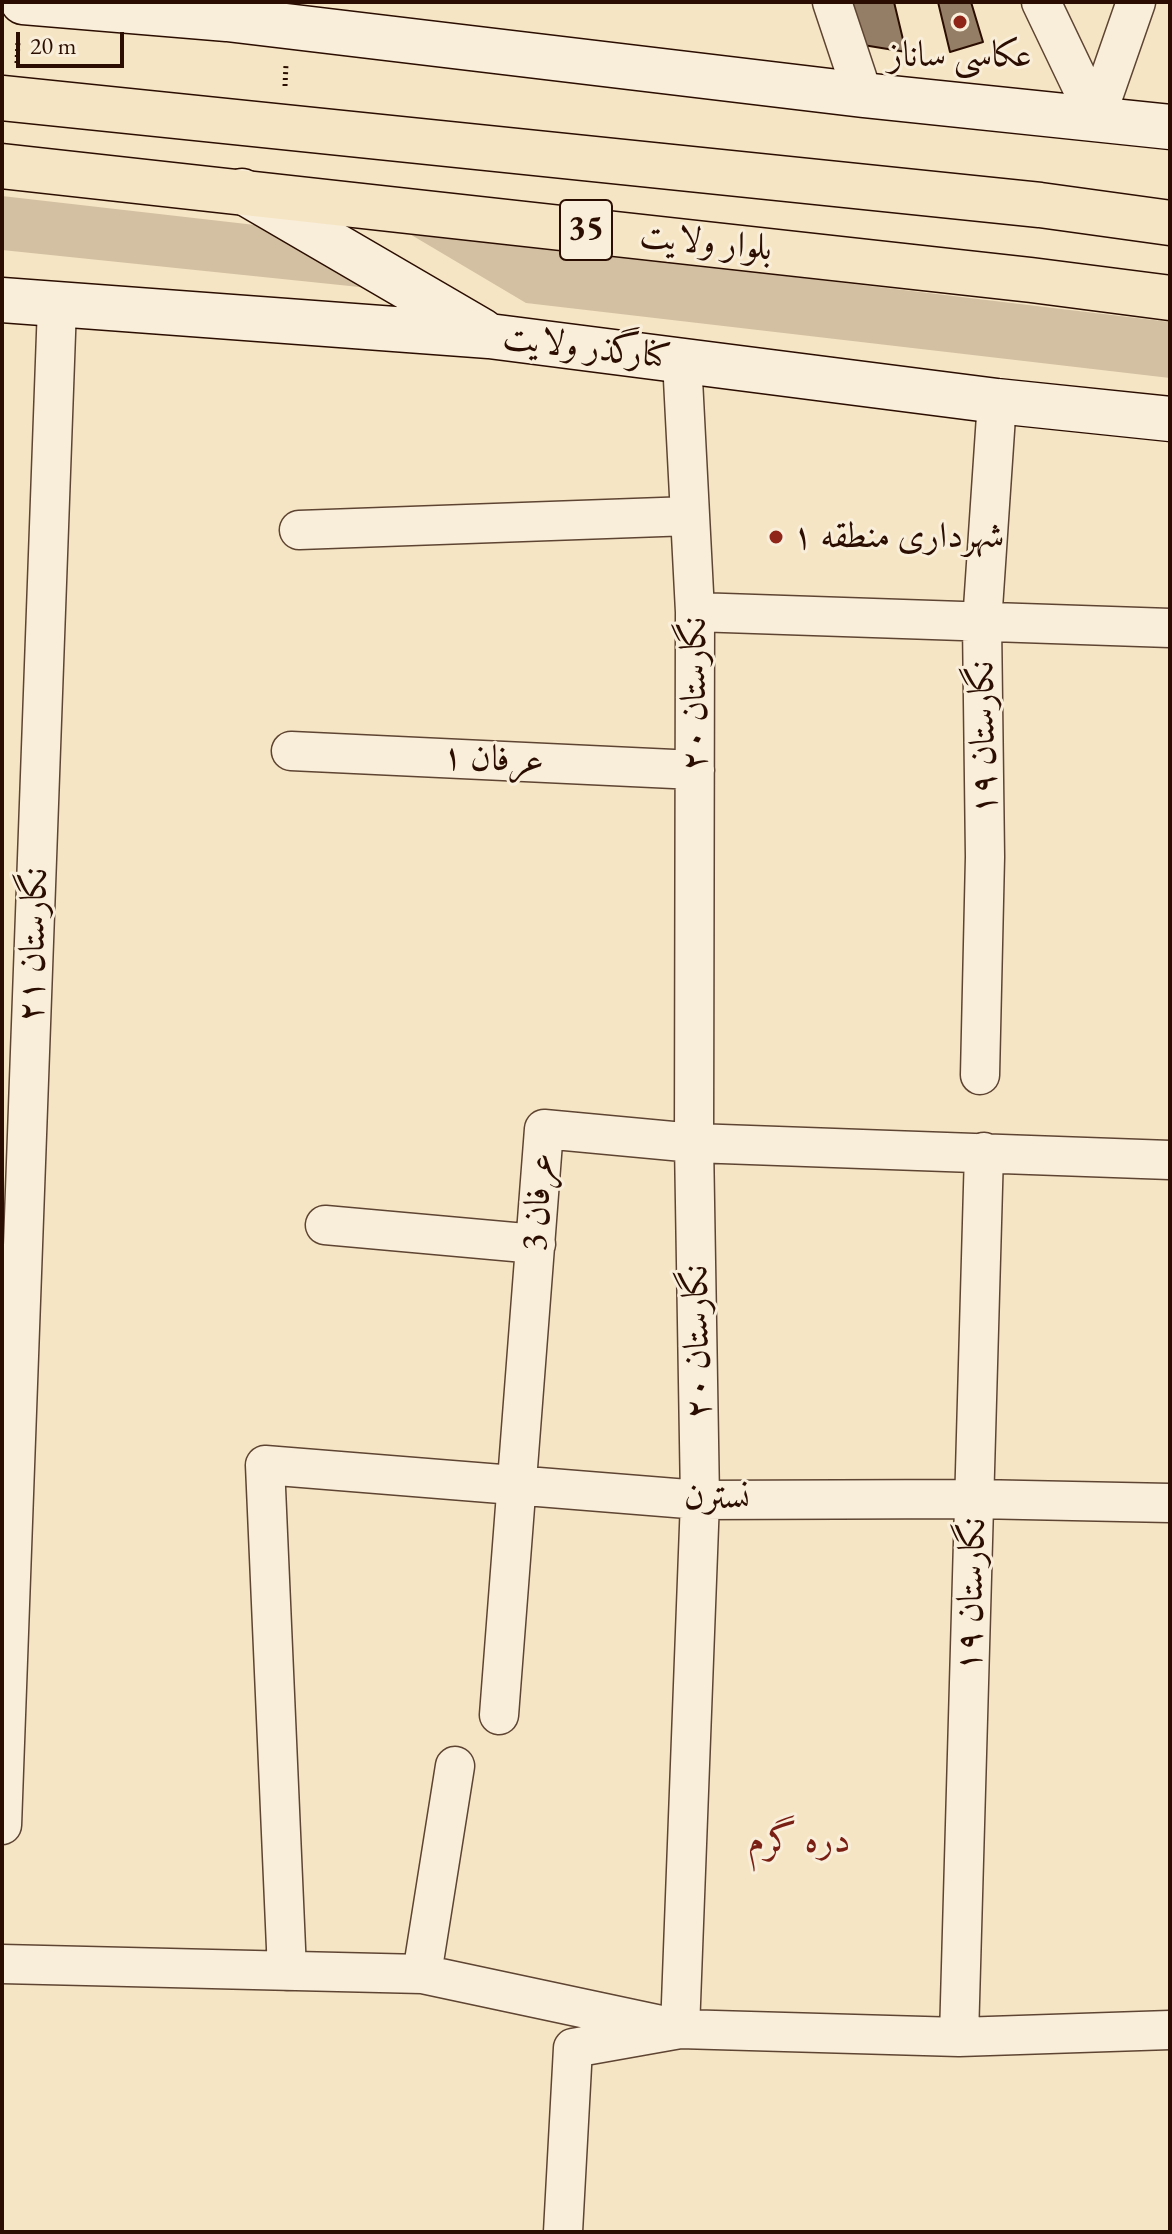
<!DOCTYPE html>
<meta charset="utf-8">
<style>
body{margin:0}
#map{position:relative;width:1172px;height:2234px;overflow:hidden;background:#f6e5c4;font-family:"EB Garamond",serif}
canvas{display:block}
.frame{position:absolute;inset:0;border:4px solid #2b0e01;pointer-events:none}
.scale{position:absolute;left:16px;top:32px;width:108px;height:36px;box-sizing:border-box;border:4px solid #2b0e01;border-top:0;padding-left:10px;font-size:24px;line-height:28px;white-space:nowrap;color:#2b0e01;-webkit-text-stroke:6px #f9eed9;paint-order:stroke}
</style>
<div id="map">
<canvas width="1172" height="2234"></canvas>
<div class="frame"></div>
<div class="scale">20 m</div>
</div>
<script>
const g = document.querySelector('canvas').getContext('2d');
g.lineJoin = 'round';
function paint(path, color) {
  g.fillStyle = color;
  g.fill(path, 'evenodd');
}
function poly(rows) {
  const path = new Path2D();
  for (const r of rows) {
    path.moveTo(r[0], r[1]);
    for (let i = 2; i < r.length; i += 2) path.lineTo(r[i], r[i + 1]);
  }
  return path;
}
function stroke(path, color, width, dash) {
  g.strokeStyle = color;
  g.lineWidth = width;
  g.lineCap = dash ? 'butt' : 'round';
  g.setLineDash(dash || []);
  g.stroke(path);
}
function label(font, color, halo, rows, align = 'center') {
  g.font = font + ' "EB Garamond",Amiri,serif';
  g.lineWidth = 6;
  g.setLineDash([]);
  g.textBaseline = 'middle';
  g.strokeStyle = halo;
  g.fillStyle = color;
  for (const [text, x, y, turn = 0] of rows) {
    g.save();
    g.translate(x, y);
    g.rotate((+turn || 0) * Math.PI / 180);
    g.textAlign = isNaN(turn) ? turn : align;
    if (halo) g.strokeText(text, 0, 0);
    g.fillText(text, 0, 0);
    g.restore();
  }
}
paint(poly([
 [2,196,264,226,369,288,2,250],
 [403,230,1170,322,1170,378,526,303]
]), '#d3c0a3');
const building = poly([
 [846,2,894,2,906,52,857,44,846,2],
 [938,2,971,2,983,42,950,52,938,2]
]);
paint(building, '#957e66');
stroke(building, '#2b0e01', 2);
const minor = poly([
 [832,2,863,95],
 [1041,2,1096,117],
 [1096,117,1136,2],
 [299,530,690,516],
 [695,612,1170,628],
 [291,751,695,770],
 [980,1075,985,857,982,623,997,401],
 [325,1225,536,1244],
 [499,1715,544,1129,694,1143,1170,1160],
 [2,1825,57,306],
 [2,1964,422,1974,680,2029,959,2037,1170,2030],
 [287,1971,265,1465,700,1500,975,1499,1170,1503],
 [422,1974,455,1766],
 [959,2037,984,1152],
 [563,2232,573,2048,680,2029,700,1500,694,1143,695,612,682,360]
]);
const secondary = poly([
 [23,2,227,19,863,95,1170,127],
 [242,191,482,331],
 [2,300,489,336,997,401,1170,419]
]);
const primary = poly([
 [2,98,1040,205,1170,223],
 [2,166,1031,280,1170,298]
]);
stroke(minor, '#5e4432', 41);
stroke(secondary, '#2b0e01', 47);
stroke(primary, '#2b0e01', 47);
stroke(poly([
 [17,63,18,41],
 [285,86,286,64]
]), '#2b0e01', 5, [2, 4]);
stroke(minor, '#f9eed9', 38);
stroke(secondary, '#f9eed9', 44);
stroke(primary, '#f6e5c4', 44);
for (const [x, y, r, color] of [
 [960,22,8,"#8f2418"],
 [776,537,8,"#8f2418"]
]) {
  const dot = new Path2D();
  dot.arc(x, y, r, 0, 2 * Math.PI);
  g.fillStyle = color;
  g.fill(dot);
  stroke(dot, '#f9eed9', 3);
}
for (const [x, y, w] of [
 [586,230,52]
]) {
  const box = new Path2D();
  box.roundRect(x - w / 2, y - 30, w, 60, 6);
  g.fillStyle = '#f9eed9';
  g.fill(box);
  stroke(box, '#2b0e01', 2);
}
label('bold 34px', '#2b0e01', null, [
 ["35",586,230]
]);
label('36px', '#2b0e01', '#f9eed9', [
 ["عکاسی ساناز",960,56],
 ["شهرداری منطقه ۱",792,537,"left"]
]);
label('36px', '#2b0e01', '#f9eed9', [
 ["بلوار ولایت",706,243,6],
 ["کنارگذر ولایت",587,348,7],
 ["نگارستان ۲۰",695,694,-90],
 ["نگارستان ۱۹",984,738,-91],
 ["عرفان ۱",493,760,3],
 ["نگارستان ۲۱",34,945,-88],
 ["عرفان 3",539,1202,-86],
 ["نگارستان ۲۰",698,1342,-91],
 ["نسترن",717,1498,1],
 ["نگارستان ۱۹",972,1595,-88]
]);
label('38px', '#7a1f14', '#f9eed9', [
 ["دره گرم",799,1842]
]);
</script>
